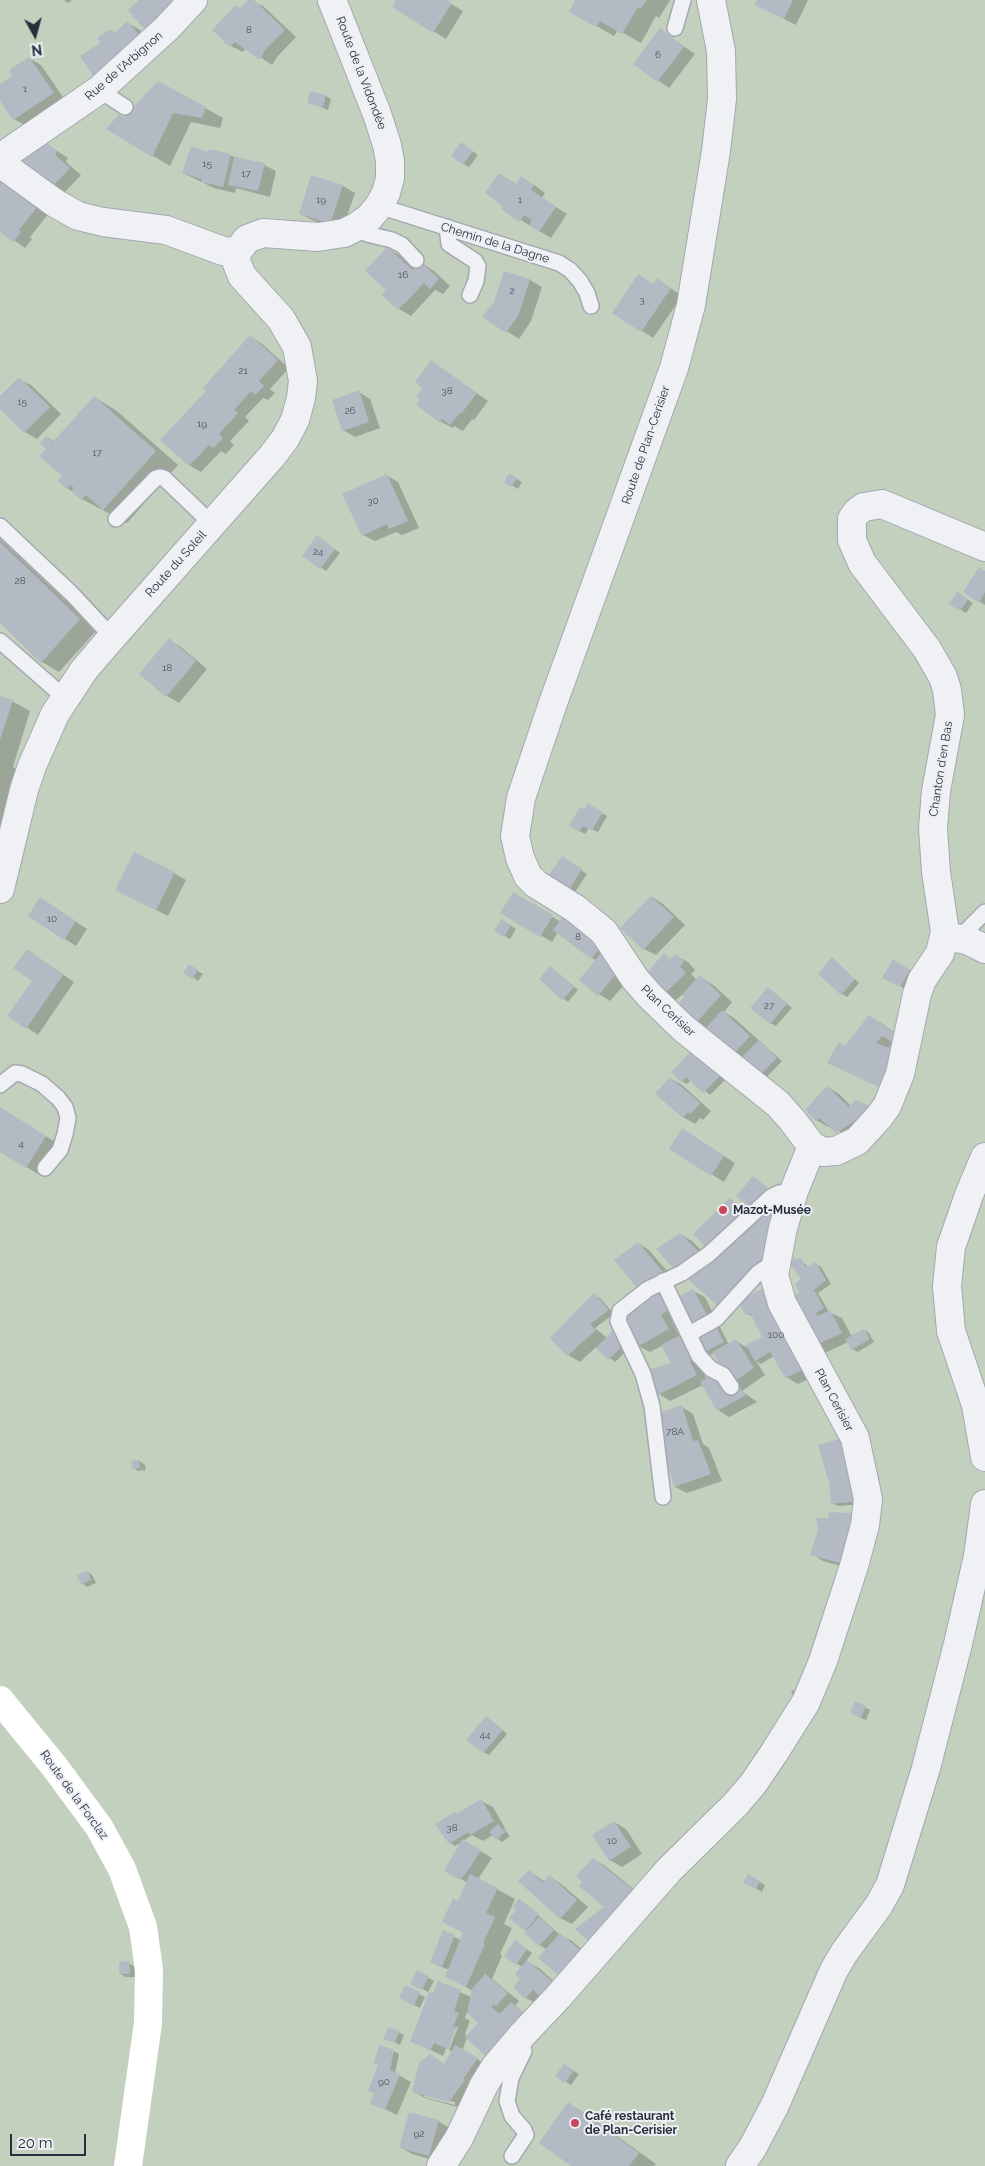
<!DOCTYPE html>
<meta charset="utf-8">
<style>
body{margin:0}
#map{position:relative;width:985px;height:2166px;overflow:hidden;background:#dde1e6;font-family:Raleway,sans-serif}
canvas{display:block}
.north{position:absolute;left:10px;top:10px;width:50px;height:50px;-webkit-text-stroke:4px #eceff4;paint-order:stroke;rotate:173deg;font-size:14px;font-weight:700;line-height:20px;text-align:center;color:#272f3c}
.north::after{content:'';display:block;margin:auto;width:18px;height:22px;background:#272f3c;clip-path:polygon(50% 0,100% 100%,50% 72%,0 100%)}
.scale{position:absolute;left:10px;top:2134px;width:76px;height:22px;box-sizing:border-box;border:2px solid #272f3c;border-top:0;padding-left:6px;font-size:15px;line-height:18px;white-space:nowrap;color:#272f3c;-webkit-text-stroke:4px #eceff4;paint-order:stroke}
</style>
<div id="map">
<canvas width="985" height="2166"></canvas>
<div class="north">N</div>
<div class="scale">20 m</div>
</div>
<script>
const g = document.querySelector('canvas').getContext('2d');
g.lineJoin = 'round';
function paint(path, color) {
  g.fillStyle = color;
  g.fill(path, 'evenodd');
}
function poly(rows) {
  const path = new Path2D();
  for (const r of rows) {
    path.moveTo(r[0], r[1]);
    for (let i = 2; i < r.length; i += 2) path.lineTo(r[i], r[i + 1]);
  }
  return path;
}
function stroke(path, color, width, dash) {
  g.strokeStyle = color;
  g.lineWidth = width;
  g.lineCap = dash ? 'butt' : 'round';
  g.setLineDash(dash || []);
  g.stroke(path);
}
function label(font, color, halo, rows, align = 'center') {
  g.font = font + ' Raleway,sans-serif';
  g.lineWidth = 4;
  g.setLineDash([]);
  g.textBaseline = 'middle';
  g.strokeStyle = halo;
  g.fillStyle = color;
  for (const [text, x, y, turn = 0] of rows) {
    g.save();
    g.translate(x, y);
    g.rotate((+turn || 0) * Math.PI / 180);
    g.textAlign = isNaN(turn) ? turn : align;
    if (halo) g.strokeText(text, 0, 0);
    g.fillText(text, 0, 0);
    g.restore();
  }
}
paint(poly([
 [0,0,985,0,985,2166,0,2166]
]), '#c3d0be');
paint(poly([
 [64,0,72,0,68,3],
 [250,0,263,6,296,37,277,57,272,65,246,48,243,52,231,46,241,9],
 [398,0,445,0,463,11,446,39,394,7],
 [577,0,670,0,659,18,656,16,641,43,618,30,614,36,570,11],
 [758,0,808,0,796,25,756,5],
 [127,23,139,29,154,46,102,43,110,30,116,34],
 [660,30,695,54,669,88,635,64],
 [29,58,41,65,65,100,26,126,14,119,0,98,0,86,14,76],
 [326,96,331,99,328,110,308,102],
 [205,108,223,118,220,128,191,122,170,166,108,129,119,115,124,119],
 [45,143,68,158,66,162,81,175,62,195,50,188,33,147,40,151],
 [461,143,478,155,469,167,464,164],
 [210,150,264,165,276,171,270,197,236,188,235,193,214,188,183,173,209,154],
 [0,176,49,213,30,237,32,239,25,248,0,230],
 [312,176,343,186,355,193,342,230,312,220,300,214],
 [533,184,545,193,542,198,567,214,551,238,502,209,517,185],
 [387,248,399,255,416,271,423,264,434,271,450,286,443,294,435,290,411,316,399,309,383,295,388,290],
 [505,273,530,280,542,287,531,321,519,339,484,317,495,303],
 [657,279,682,296,653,338,614,312,653,285],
 [251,337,262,344,289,368,270,389,275,393,268,400,263,398,245,417,249,421,230,441,234,445,226,454,221,451,201,472,189,465,208,391],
 [432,362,488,401,474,420,472,419,463,431,454,426,453,428,441,422,418,405,422,399],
 [19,379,31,385,61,414,37,439,25,432,0,408,0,398],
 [359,392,370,399,380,428,355,437,343,430],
 [94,397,117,411,178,465,127,523,82,499,67,488,63,476,47,448,47,437,55,442],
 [386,475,398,482,419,528,402,535,396,532,375,541,363,535],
 [510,475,522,482,518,489,506,482],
 [0,539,97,630,59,672,42,662,0,621],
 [322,540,340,553,326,571,303,555],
 [985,572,985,605,965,592],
 [958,593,973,603,966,613,961,610],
 [169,640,181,647,207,669,179,703,167,696,140,674],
 [0,697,12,701,30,711,13,767,17,770,0,826],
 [588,805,607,816,598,832,589,828,585,834,571,826],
 [562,858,587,874,573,895,567,892],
 [174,873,186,880,168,916,128,896],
 [513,893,561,922,564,917,630,978,610,1001,599,994,596,961,558,932,552,942,502,913],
 [652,897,663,904,685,925,656,955,644,949],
 [52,906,87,929,76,946,30,916],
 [501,920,516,929,510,939,495,930],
 [27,950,74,982,38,1035,9,1015,34,981],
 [664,955,672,960,676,956,688,962,695,970,691,974,697,980,700,977,712,984,732,1002,724,1012,734,1018,782,1061,764,1080,707,1028,697,1022,686,997,683,994,676,1000,664,993],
 [832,959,859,983,847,997,842,994],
 [893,961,915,974,906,989,889,981],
 [189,966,203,974,198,981,185,972],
 [551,967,578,990,568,1002,563,998],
 [773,992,792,1008,776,1026,770,1023],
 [869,1017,881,1023,908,1042,894,1042,888,1049,845,1048],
 [697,1047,727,1078,710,1095,691,1080,687,1084,682,1081],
 [670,1078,682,1085,711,1111,703,1120,700,1118,695,1124,683,1117],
 [827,1087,839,1094,851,1106,855,1102,869,1107,849,1138,830,1125,828,1127,816,1120],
 [0,1108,57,1143,38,1174,0,1151],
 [694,1137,735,1163,724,1182,671,1149],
 [730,1200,750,1217,719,1247,720,1249,725,1245,730,1247,767,1210,787,1221,778,1263,761,1276,764,1281,754,1289,748,1286,741,1293,746,1298,766,1288,778,1295,794,1327,791,1328,796,1341,804,1345,820,1374,798,1384,786,1377,774,1356,761,1364,756,1361,765,1375,742,1391,757,1402,729,1417,718,1410,703,1385,670,1401,659,1394,649,1371,673,1364,662,1346,650,1352,638,1346,623,1317,652,1295,639,1288,616,1260,638,1243,649,1250,674,1279,653,1295,663,1290,676,1300,693,1291,705,1297,729,1345,736,1341,746,1347,763,1337,753,1317,746,1313,741,1304,732,1313,720,1306,690,1279,694,1273,688,1277,677,1270,658,1250,680,1234,692,1241,710,1259,716,1252,709,1248,695,1234],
 [716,1270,741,1294,739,1296,714,1272],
 [684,1314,692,1328,699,1333,695,1336,704,1352,710,1355,714,1353,732,1382,718,1373,707,1380,701,1368,706,1365,694,1342,683,1336,680,1337,672,1322],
 [730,1381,741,1387,735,1390],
 [800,1260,809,1267,816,1264,821,1267,831,1284,818,1293,829,1312,842,1318,852,1337,864,1330,869,1333,874,1342,858,1352,852,1349,848,1342,825,1353,813,1346,801,1293,803,1280],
 [594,1295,600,1298,614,1314,595,1328,607,1338,630,1347,615,1362,596,1347,580,1362,568,1355,552,1338],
 [682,1407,693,1414,703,1444,709,1448,722,1481,687,1493,675,1487,666,1451],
 [139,1461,145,1465,146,1470,138,1471,133,1468],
 [830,1483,864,1504,838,1506,832,1503],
 [819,1529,859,1571,823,1561,812,1554],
 [88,1572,93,1576,96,1583,87,1587,82,1583],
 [793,1690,803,1695,801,1699,791,1693],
 [865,1707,870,1710,866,1720,857,1716],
 [492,1721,507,1734,489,1755,483,1752],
 [481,1801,493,1807,505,1828,504,1829,510,1836,502,1842,493,1835,483,1841,472,1835,463,1841,492,1858,478,1879,515,1899,504,1924,512,1928,500,1954,502,1956,492,1979,519,2001,515,2006,538,2024,467,2038,462,2051,482,2062,468,2082,476,2088,461,2108,425,2098,413,2091,445,2065,453,2052,449,2050,458,2027,455,2027,443,2056,411,2041,439,1983,471,1997,473,1991,446,1976,449,1970,437,1965,444,1932,461,1940,464,1933,459,1902,468,1883,446,1870,462,1842,455,1846,450,1843,455,1813,457,1814],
 [467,2012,479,2023,467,2036,465,2034,470,2021,465,2018],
 [424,2094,455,2102,455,2105,424,2097],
 [614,1822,626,1829,642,1854,622,1867,610,1860],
 [593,1859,605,1866,647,1900,606,1907],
 [529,1871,545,1882,550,1877,561,1884,588,1907,572,1924,560,1918],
 [748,1876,765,1885,762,1892,745,1882],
 [525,1903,560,1935,572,1941,595,1960,547,1950,540,1945,526,1933,528,1931,511,1918],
 [521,1945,532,1953,526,1961,539,1968,566,1992,538,2004,526,1998,522,1979,523,1967,517,1964],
 [128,1963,134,1966,135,1977,126,1977,120,1974],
 [418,1972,434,1981,428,1992,412,1983],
 [405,1987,425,1997,420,2008,406,2001],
 [398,2032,404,2035,400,2045,385,2038],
 [394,2051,399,2054,395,2073,411,2082,397,2115,372,2103],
 [564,2065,579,2074,571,2085,557,2076],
 [569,2104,586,2114,656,2164,654,2166,574,2166],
 [438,2121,450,2128,441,2162,412,2154,400,2147]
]), '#0003');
paint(poly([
 [139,0,179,0,146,31,128,10],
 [248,0,254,0,285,30,265,50,260,60,235,42,230,47,212,30,236,5,240,8],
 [396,0,447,0,452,3,433,33,392,7],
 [575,0,647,0,641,9,638,7,622,34,600,21,596,27,569,12],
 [757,0,793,0,784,19,754,5],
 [127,21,143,39,97,82,80,56,100,43,97,38,110,29,114,34],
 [660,28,684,47,657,82,633,64],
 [29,57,54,93,13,120,0,101,0,84,12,76,9,70],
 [158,81,206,107,202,118,173,113,152,157,106,129,119,114,123,118],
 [310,91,326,95,323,107,307,103],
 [45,142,57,151,55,155,70,168,50,189,15,158,33,146,38,151],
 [461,142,473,151,463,165,451,156],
 [191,146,208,152,209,149,231,154,223,187,201,182,202,179,182,173],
 [234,157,265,163,258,191,228,185],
 [499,173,516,184,521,176,534,185,531,190,556,207,539,232,529,225,532,220,524,215,519,222,501,209,503,206,485,193],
 [311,175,343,185,330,224,299,214],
 [0,176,38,206,19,230,21,232,13,242,0,232],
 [387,247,414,271,422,263,439,279,430,289,424,283,398,310,381,295,386,290,365,271],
 [504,271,530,279,519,314,506,333,482,317,494,302],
 [638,274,653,284,657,278,671,288,641,332,612,313],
 [250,335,278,360,259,381,264,386,255,395,251,391,234,410,238,413,219,434,223,438,213,448,209,445,189,466,160,440,206,391,203,388],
 [431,360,477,393,461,414,460,413,450,425,442,419,440,423,416,405,420,400,416,397,422,388,415,382],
 [19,377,50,407,24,433,0,409,0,396],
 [359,390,369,422,342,431,332,400],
 [94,396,156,451,103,510,86,495,81,500,71,491,74,488,70,485,67,489,58,481,62,476,39,456,46,449,40,443,46,436,53,442],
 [509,473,517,478,511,487,504,482],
 [387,474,408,521,389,529,387,524,362,536,342,494],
 [317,535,335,549,320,569,302,556],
 [0,542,80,619,41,663,0,623],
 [979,567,985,571,985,592,979,603,963,592],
 [957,592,968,599,960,611,949,604],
 [169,638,196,661,166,697,139,674],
 [0,696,13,700,0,740],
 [588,803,603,812,592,830,583,826,579,832,569,826,580,807,584,809],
 [134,852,175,872,156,910,115,890],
 [562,856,582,869,567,893,546,879],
 [513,892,553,915,540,937,500,913],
 [651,896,674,917,643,950,620,928],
 [40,897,76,921,64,940,28,916],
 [564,915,602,945,591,959,553,930],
 [501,919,511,925,504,937,494,931],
 [27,949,63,975,26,1029,7,1016,32,981,13,968],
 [664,953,670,959,676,954,684,962,680,967,686,973,664,994,646,974],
 [600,954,619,970,598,996,579,980],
 [832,957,855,979,841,995,818,974],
 [893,959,910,970,900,987,882,978],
 [189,964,198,970,192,979,183,973],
 [550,966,574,987,562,1000,539,979],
 [700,975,721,995,696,1023,677,1005,684,997,682,995],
 [768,987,787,1004,770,1024,750,1008],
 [722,1010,750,1036,732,1056,704,1030],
 [869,1015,897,1035,894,1043,882,1036,876,1043,897,1051,885,1090,827,1063,839,1042,845,1046],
 [759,1040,777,1058,757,1078,739,1060],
 [697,1045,722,1074,703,1093,686,1077,681,1082,671,1072],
 [670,1077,700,1103,691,1114,688,1112,683,1118,655,1094],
 [827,1086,849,1107,855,1100,870,1106,861,1117,836,1133,819,1118,816,1121,805,1110],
 [0,1107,46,1136,26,1168,0,1152],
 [682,1128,724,1156,711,1176,669,1149],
 [753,1176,769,1189,752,1209,736,1196],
 [730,1198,745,1213,708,1249,693,1234],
 [767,1209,775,1213,766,1256,750,1269,753,1274,719,1307,688,1279,713,1253,728,1246,737,1239],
 [680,1233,701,1254,676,1271,656,1249],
 [638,1242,663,1272,638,1289,614,1260],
 [801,1258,806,1267,816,1262,826,1280,814,1290,824,1308,816,1313,818,1316,830,1310,842,1333,812,1347,785,1300,799,1293,795,1284,801,1279,787,1259],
 [766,1287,809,1367,785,1378,770,1352,755,1361,746,1345,762,1337,750,1313,745,1314,737,1301],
 [663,1289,671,1308,661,1315,669,1329,637,1347,622,1317,643,1300],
 [693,1289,709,1319,691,1329,674,1299],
 [594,1293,609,1310,590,1324,596,1330,567,1356,550,1338],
 [714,1323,724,1342,703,1353,693,1335],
 [614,1329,626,1343,608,1360,596,1348],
 [864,1329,870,1339,851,1350,845,1339],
 [683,1334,695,1358,690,1361,697,1375,658,1395,648,1370,671,1363,661,1345],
 [736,1339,754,1368,732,1383,712,1352],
 [718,1372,729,1391,739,1387,746,1395,717,1411,700,1382],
 [682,1405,693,1441,698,1440,711,1474,674,1487,664,1451,658,1413],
 [846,1437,859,1501,831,1504,829,1483,818,1445],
 [139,1460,140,1468,132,1469,131,1461],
 [828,1512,853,1513,847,1565,810,1555,818,1530,816,1518,829,1518],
 [88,1571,91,1580,81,1584,77,1575],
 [855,1701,866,1706,861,1718,850,1713],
 [486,1716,503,1730,483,1753,466,1740],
 [481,1799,494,1821,470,1835,468,1832,449,1844,435,1824,455,1812,456,1814],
 [614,1821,631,1847,609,1861,592,1835],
 [498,1824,505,1832,496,1840,489,1832],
 [462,1839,481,1850,469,1869,460,1880,444,1871],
 [593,1858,636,1892,591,1944,575,1929,604,1907,579,1886,582,1882,576,1876],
 [529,1870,543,1883,549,1875,577,1900,560,1919,518,1881],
 [470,1874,498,1888,486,1913,495,1917,483,1943,485,1944,466,1987,445,1977,463,1933,442,1922,453,1898,458,1901],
 [748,1874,760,1881,756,1889,743,1883],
 [519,1899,539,1914,525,1931,509,1918,516,1910,512,1907],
 [539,1917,554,1930,539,1946,524,1933],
 [443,1930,455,1935,442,1967,430,1962],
 [560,1933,584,1953,562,1978,538,1958],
 [515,1940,527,1949,516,1965,504,1956],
 [527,1960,555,1984,542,1998,533,1990,525,1999,513,1987,520,1979,515,1974],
 [129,1961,130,1974,119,1974,119,1962],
 [417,1970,429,1976,422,1990,410,1984],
 [485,1974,508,1993,496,2006,494,2004,491,2007,500,2014,511,2002,527,2016,489,2059,465,2037,478,2023,467,2013,472,1989],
 [438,1981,461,1990,454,2011,459,2013,453,2027,456,2028,448,2049,434,2043,431,2050,410,2042,429,1992,433,1993],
 [405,1985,420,1992,414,2006,399,1998],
 [388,2027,399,2031,395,2043,383,2039],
 [379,2045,394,2050,390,2070,400,2074,385,2110,370,2104,374,2094,368,2091,378,2065,374,2063],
 [455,2045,478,2058,463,2079,465,2080,449,2102,412,2092,419,2063,430,2054,444,2064],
 [564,2064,574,2070,565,2083,555,2076],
 [568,2102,639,2153,629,2166,571,2166,539,2143],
 [409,2112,439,2120,429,2156,399,2148]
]), '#b4bac3');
const service = poly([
 [675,28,683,0],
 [99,90,125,107],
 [379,206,559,263,570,270,580,281,587,293,591,306],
 [356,227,367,234,392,240,402,245,416,260],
 [447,227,449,244,475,261,478,266,476,281,470,295],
 [116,519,156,478,160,477,164,478,212,524],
 [0,526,72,594,112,637],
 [0,641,65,698],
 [958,939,985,912],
 [0,1085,15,1073,22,1074,42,1084,58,1098,65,1107,68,1118,65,1134,60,1150,45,1168],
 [663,1281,699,1356,711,1369,723,1375,731,1387],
 [689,1334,716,1319,758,1273,767,1267,774,1266],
 [663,1497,652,1406,643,1374,618,1321,620,1311,648,1289,682,1273,709,1254,771,1197,779,1193,794,1191],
 [512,2156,526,2135,524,2130,512,2116,507,2101,511,2078,524,2051,519,2038]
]);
const minor = poly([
 [711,0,721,51,722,99,716,151,691,305,674,368,553,703,521,798,515,836,520,858,528,876,536,884,576,909,604,932,635,979,650,996,683,1028,778,1104,793,1121,811,1145,823,1152,836,1151,857,1141,879,1117,887,1106,900,1074,917,994,922,980,940,953,945,932,936,872,933,828,936,791,950,715,947,690,943,677,927,649,862,563,852,540,852,519,857,512,864,507,882,504,985,547],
 [0,158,99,90,167,28,193,0],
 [0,163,55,203,78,216,103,222,166,230,223,251,237,252,247,239,263,233,318,237,344,233,356,227,369,218,379,206,386,193,390,178,390,161,387,145,377,114,332,0],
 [0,889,24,790,32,766,55,714,84,670,107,643,272,456,285,439,295,420,301,398,303,381,297,347,281,319,242,276,236,261,237,252],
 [944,936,967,940,985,949],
 [985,1157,969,1195,951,1247,947,1286,951,1331,976,1405,985,1457],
 [441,2166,459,2138,484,2085,495,2067,523,2034,558,1997,669,1870,735,1805,753,1784,774,1753,806,1702,823,1661,854,1566,865,1525,868,1499,855,1438,782,1303,774,1275,783,1228,794,1191,812,1146],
 [740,2166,753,2147,775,2105,834,1970,844,1953,879,1905,890,1885,926,1768,958,1644,978,1556,985,1504]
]);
stroke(service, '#a3a8b0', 18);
stroke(minor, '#a3a8b0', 30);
stroke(service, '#eff1f5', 15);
stroke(minor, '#eff1f5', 28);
stroke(poly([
 [0,1700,54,1766,99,1827,122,1869,143,1927,149,1970,148,2023,128,2166]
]), '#fff', 28);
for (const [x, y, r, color] of [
 [723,1210,5,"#c7465b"],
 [575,2123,5,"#c7465b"]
]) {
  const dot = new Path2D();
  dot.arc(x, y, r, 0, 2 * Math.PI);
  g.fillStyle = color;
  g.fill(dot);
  stroke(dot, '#eceff4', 2);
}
label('10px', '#4a525e', null, [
 ["8",249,30],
 ["6",658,55],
 ["1",25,89],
 ["15",207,164],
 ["17",246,174],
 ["19",321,200],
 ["1",520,200],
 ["16",403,275],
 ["2",512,291],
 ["3",642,300],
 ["21",243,371],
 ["38",447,391],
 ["15",22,402],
 ["26",350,411],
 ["19",202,424],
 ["17",97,453],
 ["30",373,501],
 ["24",318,552],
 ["28",20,581],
 ["18",167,668],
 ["10",52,919],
 ["8",578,937],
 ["27",769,1006],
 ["4",21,1144],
 ["100",776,1335],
 ["78A",675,1432],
 ["44",485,1735],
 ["38",452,1828],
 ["10",612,1841],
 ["90",384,2082],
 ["92",419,2134]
]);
label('12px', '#272f3c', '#eceff4', [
 ["Rue de l'Arbignon",124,66,-41],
 ["Route de la Vidondée",361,73,69],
 ["Chemin de la Dagne",495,243,17],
 ["Route de Plan-Cerisier",646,445,-71],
 ["Route du Soleil",176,564,-48],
 ["Chanton d'en Bas",941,769,-81],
 ["Plan Cerisier",668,1011,43],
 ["Plan Cerisier",834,1400,62],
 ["Route de la Forclaz",74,1795,54]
]);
label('bold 12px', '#272f3c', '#eceff4', [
 ["Mazot-Musée",733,1210],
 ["Café restaurant",585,2116],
 ["de Plan-Cerisier",585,2130]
], 'left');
</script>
